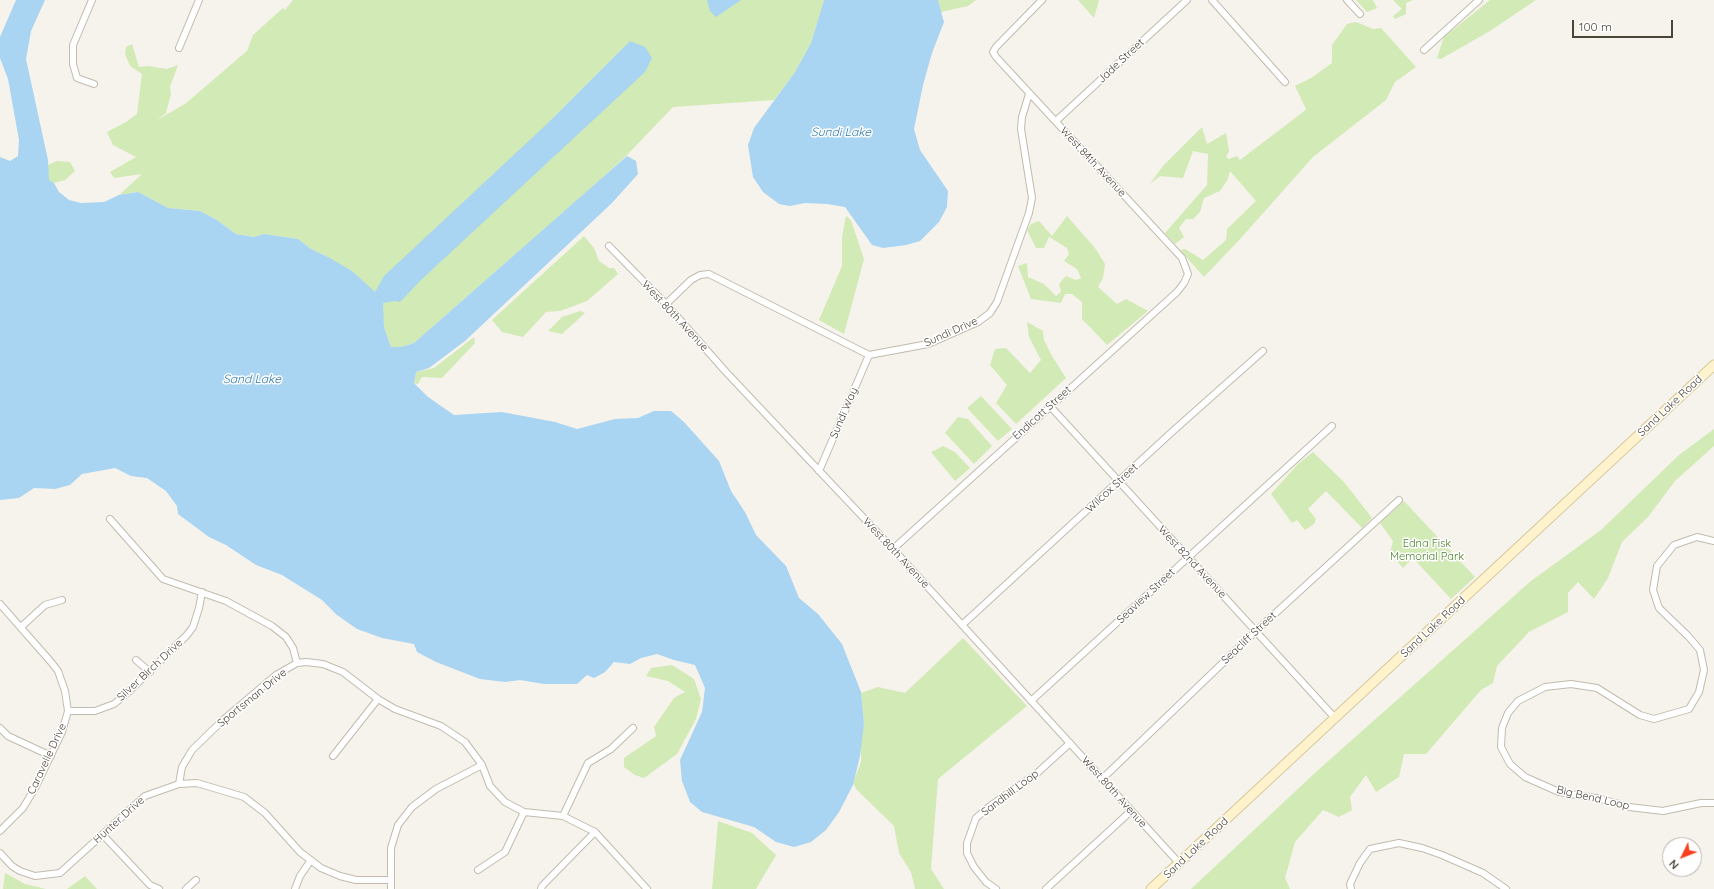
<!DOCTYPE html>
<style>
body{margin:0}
#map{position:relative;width:1714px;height:889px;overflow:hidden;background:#f6f3ec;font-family:Quicksand,sans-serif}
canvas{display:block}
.north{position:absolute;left:1662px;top:837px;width:40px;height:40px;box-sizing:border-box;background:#fff;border:1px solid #b7b4b0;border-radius:50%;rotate:227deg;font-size:11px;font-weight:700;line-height:16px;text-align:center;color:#4b4439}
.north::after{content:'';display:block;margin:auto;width:14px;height:18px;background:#fc3f1d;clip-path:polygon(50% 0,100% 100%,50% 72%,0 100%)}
.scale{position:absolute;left:1572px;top:20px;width:101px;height:18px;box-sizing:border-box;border:2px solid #4b4439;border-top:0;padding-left:5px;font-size:12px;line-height:14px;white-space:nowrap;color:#4b4439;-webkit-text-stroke:3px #fff;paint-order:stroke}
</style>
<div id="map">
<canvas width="1714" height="889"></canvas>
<div class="north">N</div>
<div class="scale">100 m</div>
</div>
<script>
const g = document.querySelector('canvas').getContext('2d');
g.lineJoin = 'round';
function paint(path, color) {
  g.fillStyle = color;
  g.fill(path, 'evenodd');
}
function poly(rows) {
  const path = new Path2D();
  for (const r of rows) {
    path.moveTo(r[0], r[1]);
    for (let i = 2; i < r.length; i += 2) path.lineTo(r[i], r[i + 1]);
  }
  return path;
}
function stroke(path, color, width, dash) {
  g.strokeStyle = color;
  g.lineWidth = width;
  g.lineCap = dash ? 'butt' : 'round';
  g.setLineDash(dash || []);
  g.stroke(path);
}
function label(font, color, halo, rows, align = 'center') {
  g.font = font + ' Quicksand,sans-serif';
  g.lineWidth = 3;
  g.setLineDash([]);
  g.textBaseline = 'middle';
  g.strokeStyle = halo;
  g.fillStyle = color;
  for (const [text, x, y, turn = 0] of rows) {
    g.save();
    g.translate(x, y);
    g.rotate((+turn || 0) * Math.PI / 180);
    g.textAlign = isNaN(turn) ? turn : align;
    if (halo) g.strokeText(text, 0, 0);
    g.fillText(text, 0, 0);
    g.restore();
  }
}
paint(poly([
 [293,0,824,0,811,43,795,72,774,100,673,107,627,155,600,180,414,343,401,347,391,347,384,327,382,303,328,257,311,249,298,239,264,234,254,237,236,234,217,220,200,211,168,208,138,192,119,195,142,174,114,178,110,172,136,157,113,145,107,132,126,122,137,114,142,74,130,66,125,54,126,47,132,44,139,67,148,66,167,69,178,65,170,87,171,94,166,113,157,120,185,104,247,51,253,35,283,8,285,10],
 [938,0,976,0,968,6,941,12],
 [1078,0,1099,0,1094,18],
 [1356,0,1373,0,1377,8,1367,12],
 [1393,0,1413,0,1406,3,1406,14,1395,19,1393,16,1402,9],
 [1490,0,1536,0,1490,31,1441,59,1437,58,1444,37],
 [1356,22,1373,29,1381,28,1416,67,1395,82,1386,100,1313,157,1241,238,1204,277,1180,250,1185,249,1203,260,1226,240,1227,229,1256,201,1230,171,1228,179,1220,191,1204,198,1200,212,1193,219,1186,219,1179,228,1184,237,1175,244,1165,233,1207,185,1208,154,1193,151,1183,178,1160,176,1150,184,1163,166,1202,127,1207,144,1226,133,1229,151,1226,157,1229,159,1237,156,1240,160,1303,112,1306,109,1295,86,1311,78,1332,63,1332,45,1347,24],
 [57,161,70,162,75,171,65,180,54,183,49,180,47,167,48,165],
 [846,216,851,220,864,259,844,334,819,320,842,266,842,237],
 [1067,216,1095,248,1105,264,1103,278,1098,287,1117,304,1126,299,1148,311,1107,345,1082,319,1082,302,1072,294,1065,294,1061,303,1031,299,1018,266,1027,263,1028,277,1044,284,1056,296,1061,292,1059,284,1066,276,1076,280,1081,278,1077,269,1064,261,1069,254,1067,248,1049,237,1044,248,1036,248,1027,230,1031,224,1039,221,1052,236],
 [584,236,594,248,599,261,609,268,614,268,618,274,587,301,560,311,546,312,523,337,502,332,492,320],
 [580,311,585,313,562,334,548,331,562,317],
 [1027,322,1043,331,1044,340,1052,356,1066,378,1016,424,996,403,1007,385,990,365,995,349,1006,348,1030,373,1041,360,1029,337],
 [474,337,475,343,442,378,422,377,418,384,414,383,416,372,434,368],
 [981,396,1012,429,998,441,967,408],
 [958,417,968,419,992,446,974,464,945,433],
 [1714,429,1714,446,1675,481,1648,517,1622,542,1608,578,1594,599,1578,582,1568,593,1568,612,1529,632,1497,666,1493,683,1481,690,1426,754,1404,754,1399,777,1376,792,1366,775,1350,797,1352,810,1339,817,1323,810,1295,842,1285,878,1290,889,1191,889,1317,771,1531,581,1601,530,1679,455],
 [943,446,955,452,970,468,955,481,931,452],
 [1313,452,1344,482,1372,518,1362,528,1326,491,1308,509,1316,519,1314,524,1305,530,1297,520,1292,523,1271,494,1298,464],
 [1404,501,1475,577,1451,599,1413,558,1403,568,1390,553,1393,541,1380,523],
 [963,638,1027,706,938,779,931,869,944,889,915,889,911,872,899,853,894,826,857,790,853,783,861,762,861,740,864,723,861,693,878,687,905,693],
 [672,665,694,679,701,699,696,719,677,754,644,778,635,775,624,767,624,758,656,736,654,727,674,698,685,692,668,681,646,676,651,668],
 [718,821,752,833,776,855,756,889,712,889],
 [5,873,25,884,46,889,3,889],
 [85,876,97,889,67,889]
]), '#d2eab5');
paint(poly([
 [16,0,45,0,31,31,26,59,48,160,49,180,54,183,59,192,69,200,81,203,104,202,119,195,138,192,168,208,200,211,217,220,236,234,254,237,264,234,298,239,311,249,328,257,352,271,375,292,384,276,548,123,630,41,645,47,652,58,645,72,421,280,400,302,395,301,383,303,384,327,391,347,401,347,414,343,627,156,636,161,638,174,612,203,465,341,429,368,416,372,414,383,428,397,454,415,502,412,555,422,577,429,615,419,638,418,654,411,671,411,684,422,719,461,731,491,745,512,756,535,786,566,799,598,818,614,842,644,861,692,864,723,860,756,853,785,839,812,826,830,811,842,794,847,776,842,754,827,702,812,690,802,682,781,680,760,702,712,705,688,695,665,674,660,657,654,641,658,630,664,614,662,605,672,594,678,587,675,577,684,544,684,520,680,505,682,480,679,436,662,417,652,414,644,382,638,357,629,337,615,322,600,282,575,256,565,226,545,209,537,178,514,177,506,166,491,147,478,131,476,115,468,82,474,70,485,55,489,34,488,19,498,0,500,0,157,10,161,18,156,19,140,8,79,0,58,0,37],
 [707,0,741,0,716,17,710,11],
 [824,0,938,0,944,22,932,53,923,85,914,129,920,150,948,191,947,207,939,222,920,241,906,245,883,248,872,245,845,207,827,204,805,203,790,206,779,204,763,192,753,177,748,145,754,128,795,72,811,43]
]), '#a9d4f2');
const street = poly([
 [92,0,73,45,73,64,77,78,94,84],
 [1212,0,1285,82],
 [1347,0,1360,14],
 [179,48,199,0],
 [1424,50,1479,0],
 [1056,121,1187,0],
 [609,246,666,304,726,372,893,549,1179,863],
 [666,304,691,280,700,275,709,274,869,355,928,344,978,322,990,313,997,302,1029,213,1032,198,1021,129,1022,117,1029,94],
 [1050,406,1335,718],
 [819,471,869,355],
 [110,519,163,579,226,601,272,626,286,637,293,648,297,663],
 [1714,541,1697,537,1674,545,1657,566,1653,590,1659,608,1688,636,1700,650,1704,670,1699,692,1689,709,1654,719,1640,715,1597,688,1571,684,1545,687,1518,701,1508,713,1502,728,1501,747,1510,764,1525,777,1559,792,1601,799,1629,807,1663,811,1701,803,1714,803],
 [893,549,1177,292,1184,283,1188,274,1182,258,996,57,993,52,996,47,1042,0],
 [0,604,51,662,58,671,65,691,68,711,62,732,35,788,23,808,0,831],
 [962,625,1173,431,1263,351],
 [21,627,45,605,62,600],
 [136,660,150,672],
 [1031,701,1332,426],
 [68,711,95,711,114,704,126,694,187,635,193,627,199,608,202,592],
 [0,728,8,736,51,756],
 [333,756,378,699],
 [1102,779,1256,631,1399,500],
 [179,784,182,767,192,750,223,720,276,675,297,663,306,662,323,664,343,672,378,699,395,709,441,726,465,742,482,765,490,786,505,802,524,812,563,816,595,832,647,889],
 [563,816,588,763,611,749,633,728],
 [103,835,150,885,159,889],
 [0,853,12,866,20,871,35,876,60,873,145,796,179,784,197,783,244,797,265,813,300,852,321,868,340,876,356,880,390,880],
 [478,870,505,852,524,812],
 [186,889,196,880],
 [295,889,300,876,311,860],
 [391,889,391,848,398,825,412,807,436,789,482,765],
 [541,889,542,886,595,832],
 [996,889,986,882,974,867,967,853,967,843,976,818,990,806,1036,774,1070,743],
 [1046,889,1131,811],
 [1351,889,1350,884,1360,863,1370,849,1399,843,1422,848,1442,855,1483,873,1506,889]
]);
const secondary = poly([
 [1151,889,1714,365]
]);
stroke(street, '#c2bbae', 8);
stroke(secondary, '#d6c79b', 11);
stroke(street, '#fff', 6);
stroke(secondary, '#fff3cd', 9);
label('11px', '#4b4439', '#fff', [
 ["Jade Street",1121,61,-43],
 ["West 84th Avenue",1093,162,47],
 ["West 80th Avenue",675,316,47],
 ["Sundi Drive",951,332,-24],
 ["Sand Lake Road",1670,406,-43],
 ["Sundi Way",844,413,-67],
 ["Endicott Street",1042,413,-42],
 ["Wilcox Street",1112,488,-43],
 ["West 80th Avenue",896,553,47],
 ["West 82nd Avenue",1192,562,47],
 ["Seaview Street",1146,596,-43],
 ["Sand Lake Road",1433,627,-43],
 ["Seacliff Street",1249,638,-43],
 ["Silver Birch Drive",150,670,-43],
 ["Sportsman Drive",252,698,-39],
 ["Caravelle Drive",47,759,-65],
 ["West 80th Avenue",1114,792,48],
 ["Sandhill Loop",1010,793,-37],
 ["Big Bend Loop",1593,798,13],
 ["Hunter Drive",119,820,-42],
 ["Sand Lake Road",1196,848,-43]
]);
label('11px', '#4a7f2a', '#fff', [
 ["Edna Fisk",1427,544],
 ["Memorial Park",1427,557]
]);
label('italic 12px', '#2e7ab2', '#fff', [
 ["Sundi Lake",841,132],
 ["Sand Lake",252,379]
]);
</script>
